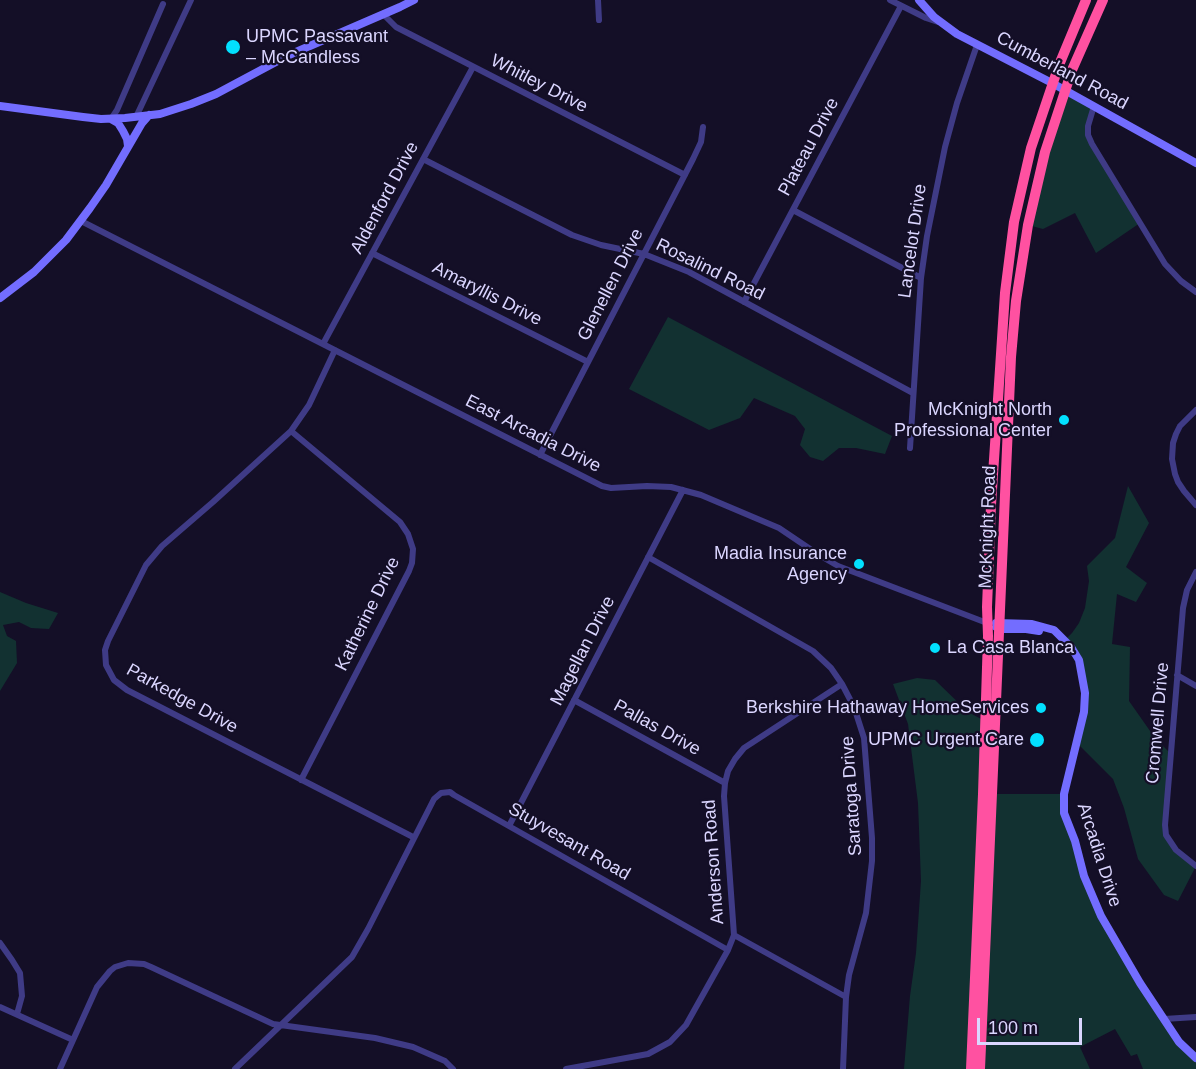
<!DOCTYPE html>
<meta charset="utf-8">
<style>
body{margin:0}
#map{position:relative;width:1196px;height:1069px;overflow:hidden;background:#140f27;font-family:Arial,sans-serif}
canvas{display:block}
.scale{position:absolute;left:977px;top:1018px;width:105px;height:27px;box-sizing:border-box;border:3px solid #dbd6ff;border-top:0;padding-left:8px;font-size:18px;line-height:21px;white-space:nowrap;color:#dbd6ff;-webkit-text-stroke:4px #140f27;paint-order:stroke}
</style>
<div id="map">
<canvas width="1196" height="1069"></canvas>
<div class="scale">100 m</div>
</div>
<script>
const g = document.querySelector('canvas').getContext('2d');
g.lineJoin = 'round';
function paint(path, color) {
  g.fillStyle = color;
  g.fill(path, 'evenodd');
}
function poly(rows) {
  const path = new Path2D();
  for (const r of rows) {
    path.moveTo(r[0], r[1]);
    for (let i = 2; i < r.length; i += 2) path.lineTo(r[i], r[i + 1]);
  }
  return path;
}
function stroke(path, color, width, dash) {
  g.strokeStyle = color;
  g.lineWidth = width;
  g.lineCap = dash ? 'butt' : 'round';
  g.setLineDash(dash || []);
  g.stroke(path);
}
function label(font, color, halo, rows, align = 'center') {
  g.font = font + ' Arial,sans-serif';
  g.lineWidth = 4.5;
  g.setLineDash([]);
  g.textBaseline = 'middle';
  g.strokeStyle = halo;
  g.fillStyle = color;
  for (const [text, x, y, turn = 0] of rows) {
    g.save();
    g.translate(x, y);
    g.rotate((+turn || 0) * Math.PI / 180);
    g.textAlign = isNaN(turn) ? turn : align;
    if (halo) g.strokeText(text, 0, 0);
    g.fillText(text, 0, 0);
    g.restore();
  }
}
paint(poly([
 [1065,91,1094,106,1088,135,1140,223,1096,253,1075,213,1043,229,1028,225],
 [668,317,892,436,885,454,856,448,839,448,823,461,810,457,800,445,805,429,795,416,754,398,740,418,709,430,629,389],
 [1128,486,1149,523,1126,567,1147,583,1136,602,1117,594,1112,644,1130,647,1129,701,1155,738,1170,753,1165,817,1170,843,1196,866,1178,901,1164,895,1138,859,1124,808,1113,779,1078,744,1082,726,1082,676,1065,640,1072,633,1079,623,1085,608,1089,581,1087,566,1115,538],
 [0,592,26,603,58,613,49,629,31,628,19,622,3,625,7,636,16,641,17,663,0,691],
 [917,678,935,680,968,712,985,721,971,1069,904,1069,910,996,916,953,921,881,918,803,908,724,893,684],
 [992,794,1064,794,1063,802,1085,876,1140,983,1196,1058,1196,1069,1143,1069,1137,1054,1131,1056,1115,1029,1080,1047,1090,1069,980,1069]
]), '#123131');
stroke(poly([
 [598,0,599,20],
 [890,0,926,18,938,22],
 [384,15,396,27,685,175],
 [1094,106,1088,126,1088,135,1092,144,1165,264,1181,281,1196,292],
 [136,117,191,0],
 [111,119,117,110,163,4],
 [423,159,572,235,601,245,644,254,689,272,913,393],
 [793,210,921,278],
 [81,221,602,486,611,488,647,486,671,487,701,495,779,528,819,555,838,566,987,623],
 [372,253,588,362],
 [744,302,901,6],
 [323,344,473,67],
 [335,350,309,405,291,431,213,502,162,546,146,565,108,641,105,650,106,665,114,680,127,690,413,837],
 [1196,410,1180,426,1176,434,1173,443,1172,459,1175,474,1178,482,1184,491,1196,505],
 [291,431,400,522,408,534,413,549,412,563,409,571,301,780],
 [910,448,921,278,927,236,945,147,957,103,977,45],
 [540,455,693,159,701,142,703,127],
 [648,557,813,651,831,668,842,684,854,707,864,738,872,838,872,861,866,913,849,975,846,997,843,1069],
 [1196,572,1187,590,1183,608,1165,825,1166,835,1176,850,1196,866],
 [1177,675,1196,686],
 [574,700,725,783],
 [509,826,683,490],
 [734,935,846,997],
 [0,943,12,960,20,973,22,996,17,1014],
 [0,1007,73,1040],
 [1164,1019,1196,1017],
 [60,1069,97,987,110,971,115,967,128,963,144,964,151,967,273,1024,375,1038,413,1047,445,1061,453,1069],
 [235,1069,352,957,368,929,434,799,441,793,450,792,454,795,728,950],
 [566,1069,648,1054,670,1042,686,1025,728,950,734,935,724,796,725,783,728,771,735,759,744,748,842,684]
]), '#3f3b86', 6);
stroke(poly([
 [919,0,934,17,957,34,1052,83,1196,163],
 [0,106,83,117,101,119,125,118,160,114,191,104,216,94,289,55,400,7,414,0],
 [111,119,118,123,123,131,127,139,128,146],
 [0,298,34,272,66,240,90,208,106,185,142,123,149,115],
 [996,623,1032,624,1054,630,1071,647,1079,660,1085,693,1084,712,1064,794,1064,813,1075,841,1084,876,1101,916,1140,983,1179,1042,1196,1058],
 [996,627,1000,629,1026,629,1039,631]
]), '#736dff', 8);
stroke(poly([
 [971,1069,983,794,988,636,987,607,991,505,1005,293,1014,222,1031,148,1059,65,1086,0],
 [980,1069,1011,357,1016,301,1028,225,1045,152,1072,70,1103,0]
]), '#ff51a1', 10);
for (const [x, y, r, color] of [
 [233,47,8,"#02e0ff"],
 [1064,420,6,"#02e0ff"],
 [859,564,6,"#02e0ff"],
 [935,648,6,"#02e0ff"],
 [1041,708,6,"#02e0ff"],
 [1037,740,8,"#02e0ff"]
]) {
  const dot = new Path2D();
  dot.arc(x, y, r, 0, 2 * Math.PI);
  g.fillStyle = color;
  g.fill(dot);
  stroke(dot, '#140f27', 2);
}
label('18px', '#dbd6ff', '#140f27', [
 ["UPMC Passavant",246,37,"left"],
 ["– McCandless",246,58,"left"],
 ["McKnight North",1052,410],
 ["Professional Center",1052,431],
 ["Madia Insurance",847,554],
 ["Agency",847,575],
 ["La Casa Blanca",947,648,"left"],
 ["Berkshire Hathaway HomeServices",1029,708],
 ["UPMC Urgent Care",1024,740]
], 'right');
label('18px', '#dbd6ff', '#140f27', [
 ["Cumberland Road",1062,71,28],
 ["Whitley Drive",539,84,27],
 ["Plateau Drive",809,147,-62],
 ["Aldenford Drive",385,198,-62],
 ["Lancelot Drive",913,241,-82],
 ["Rosalind Road",710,270,26],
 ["Glenellen Drive",611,285,-63],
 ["Amaryllis Drive",487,294,27],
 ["East Arcadia Drive",533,434,27],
 ["McKnight Road",988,527,-88],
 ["Katherine Drive",368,614,-64],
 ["Magellan Drive",583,651,-63],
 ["Parkedge Drive",182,699,29],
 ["Cromwell Drive",1158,723,-85],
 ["Pallas Drive",657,728,29],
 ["Saratoga Drive",852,796,-94],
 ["Stuyvesant Road",569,842,30],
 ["Arcadia Drive",1099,855,72],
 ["Anderson Road",714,862,-94]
]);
</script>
